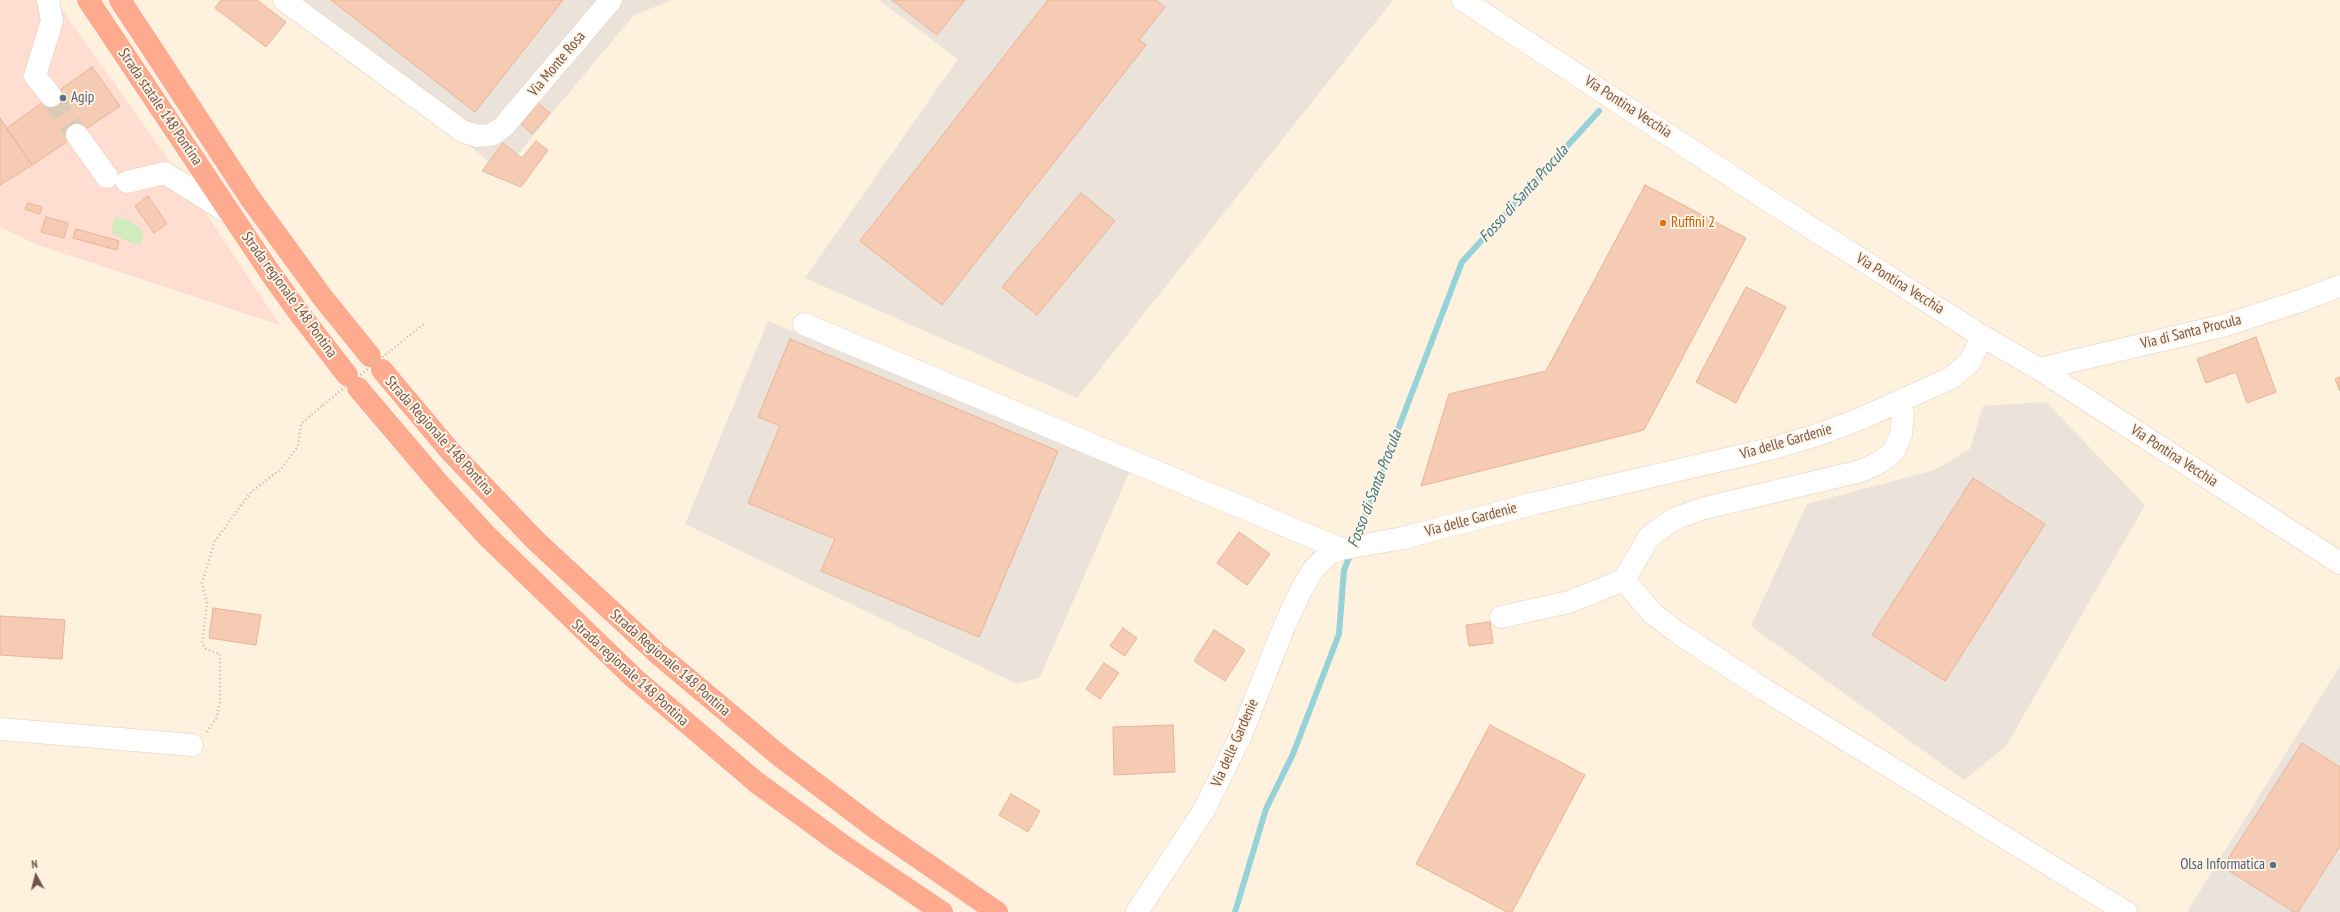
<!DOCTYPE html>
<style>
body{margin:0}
#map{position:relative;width:2340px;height:912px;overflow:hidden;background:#fef1dd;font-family:"PT Sans Narrow",sans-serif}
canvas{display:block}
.north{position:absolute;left:16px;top:856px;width:40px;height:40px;-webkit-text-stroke:3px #fff4e5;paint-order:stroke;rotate:353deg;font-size:11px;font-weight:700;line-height:16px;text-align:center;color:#745545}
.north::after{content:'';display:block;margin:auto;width:14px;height:18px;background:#745545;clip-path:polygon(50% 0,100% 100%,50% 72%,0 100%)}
</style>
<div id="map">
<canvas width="2340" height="912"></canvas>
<div class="north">N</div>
</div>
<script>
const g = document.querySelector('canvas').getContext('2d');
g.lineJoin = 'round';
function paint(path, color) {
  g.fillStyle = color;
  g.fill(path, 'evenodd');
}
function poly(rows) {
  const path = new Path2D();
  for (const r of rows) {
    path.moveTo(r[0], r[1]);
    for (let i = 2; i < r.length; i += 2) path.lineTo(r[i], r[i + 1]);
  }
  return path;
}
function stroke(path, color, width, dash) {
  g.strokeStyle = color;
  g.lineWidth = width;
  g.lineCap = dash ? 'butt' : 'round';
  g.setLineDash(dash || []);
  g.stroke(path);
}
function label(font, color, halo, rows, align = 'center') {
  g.font = font + ' "PT Sans Narrow",sans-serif';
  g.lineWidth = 4;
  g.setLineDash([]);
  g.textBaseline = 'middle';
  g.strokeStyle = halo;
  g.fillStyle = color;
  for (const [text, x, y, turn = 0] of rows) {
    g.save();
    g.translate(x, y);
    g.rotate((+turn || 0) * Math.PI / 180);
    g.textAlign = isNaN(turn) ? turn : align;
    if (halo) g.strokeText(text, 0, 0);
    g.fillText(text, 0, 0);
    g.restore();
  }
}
paint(poly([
 [0,0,55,0,195,197,280,325,35,244,0,227]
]), '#ffddd0');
paint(poly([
 [296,0,671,0,633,16,502,173],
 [879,0,1393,0,1077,398,805,278,958,59],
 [768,321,1130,471,1040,677,1017,684,685,524],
 [2046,402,2145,505,2006,746,1964,780,1751,626,1807,504,1935,470,1970,449,1983,406],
 [2340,666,2340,912,2187,912]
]), '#ebe2da');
paint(poly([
 [115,216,130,221,144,232,141,245,128,242,111,232]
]), '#d0ebbc');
stroke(poly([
 [1355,542,1462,262,1599,111],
 [1235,912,1266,809,1293,754,1339,634,1344,570,1351,553]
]), '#97d1da', 6);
const building = poly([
 [221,0,257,0,286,22,266,47,215,8,221,0],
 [331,0,563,0,475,112,331,0],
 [892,0,965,0,937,35,892,0],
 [1048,0,1156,0,1165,7,1139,40,1146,45,942,305,860,241,1048,0],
 [92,67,120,106,32,165,7,128,92,67],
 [538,103,550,113,532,134,520,123,538,103],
 [0,118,32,165,0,185,0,118],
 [536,141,548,150,521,187,482,171,503,143,522,158,536,141],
 [1645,185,1746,238,1644,430,1421,486,1449,394,1546,371,1645,185],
 [1081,193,1115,221,1037,315,1002,287,1081,193],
 [148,196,167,224,154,233,135,206,148,196],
 [28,203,42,207,40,214,25,209,28,203],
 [46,217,68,223,64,238,41,232,46,217],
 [76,229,119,241,117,250,73,238,76,229],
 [1746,287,1786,307,1736,403,1696,382,1746,287],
 [2256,337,2276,392,2247,403,2236,372,2206,383,2197,359,2256,337],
 [790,339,1058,451,979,637,821,571,835,539,748,503,780,426,758,417,790,339],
 [2340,377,2340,391,2335,379,2340,377],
 [1973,478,2045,524,1945,681,1872,635,1973,478],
 [1239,532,1270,554,1247,585,1217,563,1239,532],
 [213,608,261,615,256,645,209,638,213,608],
 [0,616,65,620,62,659,0,655,0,616],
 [1490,622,1493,643,1469,646,1466,625,1490,622],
 [1123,628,1137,638,1125,656,1110,646,1123,628],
 [1214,630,1245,650,1225,681,1194,661,1214,630],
 [1104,663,1119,673,1100,699,1086,689,1104,663],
 [1173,725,1175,772,1114,775,1113,727,1173,725],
 [1490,725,1585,775,1512,912,1507,912,1416,864,1490,725],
 [2302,743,2340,767,2340,846,2298,912,2294,912,2223,867,2302,743],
 [1011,794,1040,811,1028,832,999,815,1011,794]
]);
paint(building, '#f5ccb3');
stroke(building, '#e8b293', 1);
stroke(poly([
 [51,96,77,135]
]), '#dccab7', 22, [22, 11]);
const minor = poly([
 [48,0,52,21,35,76,51,96],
 [284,0,462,131,477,136,491,135,503,127,611,0],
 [1463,0,1769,201,1982,336,2039,369,2340,563],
 [77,135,107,177],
 [127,182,165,173,232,215],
 [804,324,1341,549],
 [2039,369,2226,325,2300,301,2340,286],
 [1900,402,1903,414,1901,435,1894,451,1880,462,1861,471,1701,509,1674,519,1649,537,1624,580,1653,614,1680,634,1765,690,2126,912],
 [1501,617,1569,602,1624,580],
 [0,729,192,745],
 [1137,912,1204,810,1241,735,1283,629,1301,590,1313,570,1329,554,1341,549,1403,538,1536,503,1774,448,1817,435,1860,419,1951,378,1970,362,1982,336]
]);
const highway = poly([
 [88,0,269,271,299,313,347,375],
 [120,0,250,198,323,298,370,356],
 [382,370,450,451,535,540,658,654,781,757,875,828,997,912],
 [358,388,442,487,487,536,634,678,756,782,841,844,942,912]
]);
stroke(minor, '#e4cebc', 23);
stroke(highway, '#fff', 23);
stroke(poly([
 [410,335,425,323],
 [207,732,217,717,220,700,220,654,206,649,202,644,207,603,202,583,215,541,251,492,281,469,298,446,301,424,323,405]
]), '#d9b097', 2.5, [1, 3]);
stroke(minor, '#fff', 22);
stroke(highway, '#fdaa8f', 22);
stroke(poly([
 [323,405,410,335]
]), '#d9b097', 2.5, [1, 3]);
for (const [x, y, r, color] of [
 [63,98,4,"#5c6f8a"],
 [1663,223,4,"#e8710a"],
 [2273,865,4,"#5c6f8a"]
]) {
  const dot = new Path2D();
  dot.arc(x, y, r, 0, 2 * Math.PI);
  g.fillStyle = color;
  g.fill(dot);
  stroke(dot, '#fff4e5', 1.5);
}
label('15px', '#745545', '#fff4e5', [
 ["Via Monte Rosa",557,64,-50],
 ["Strada statale 148 Pontina",160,107,56],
 ["Via Pontina Vecchia",1628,107,33],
 ["Via Pontina Vecchia",1900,284,32],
 ["Strada regionale 148 Pontina",289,295,54],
 ["Via di Santa Procula",2191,332,-14],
 ["Strada Regionale 148 Pontina",439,436,48],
 ["Via delle Gardenie",1786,442,-16],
 ["Via Pontina Vecchia",2174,456,33],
 ["Via delle Gardenie",1471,520,-15],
 ["Strada Regionale 148 Pontina",670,663,41],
 ["Strada regionale 148 Pontina",630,673,42],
 ["Via delle Gardenie",1235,743,-66]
]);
label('15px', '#4e5e75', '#fff4e5', [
 ["Agip",71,98],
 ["Olsa Informatica",2265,865,"right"]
], 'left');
label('15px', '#c56008', '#fff4e5', [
 ["Ruffini 2",1671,223]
], 'left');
label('italic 16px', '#3b7783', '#fff4e5', [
 ["Fosso di Santa Procula",1524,194,-48],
 ["Fosso di Santa Procula",1375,489,-69]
]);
</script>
